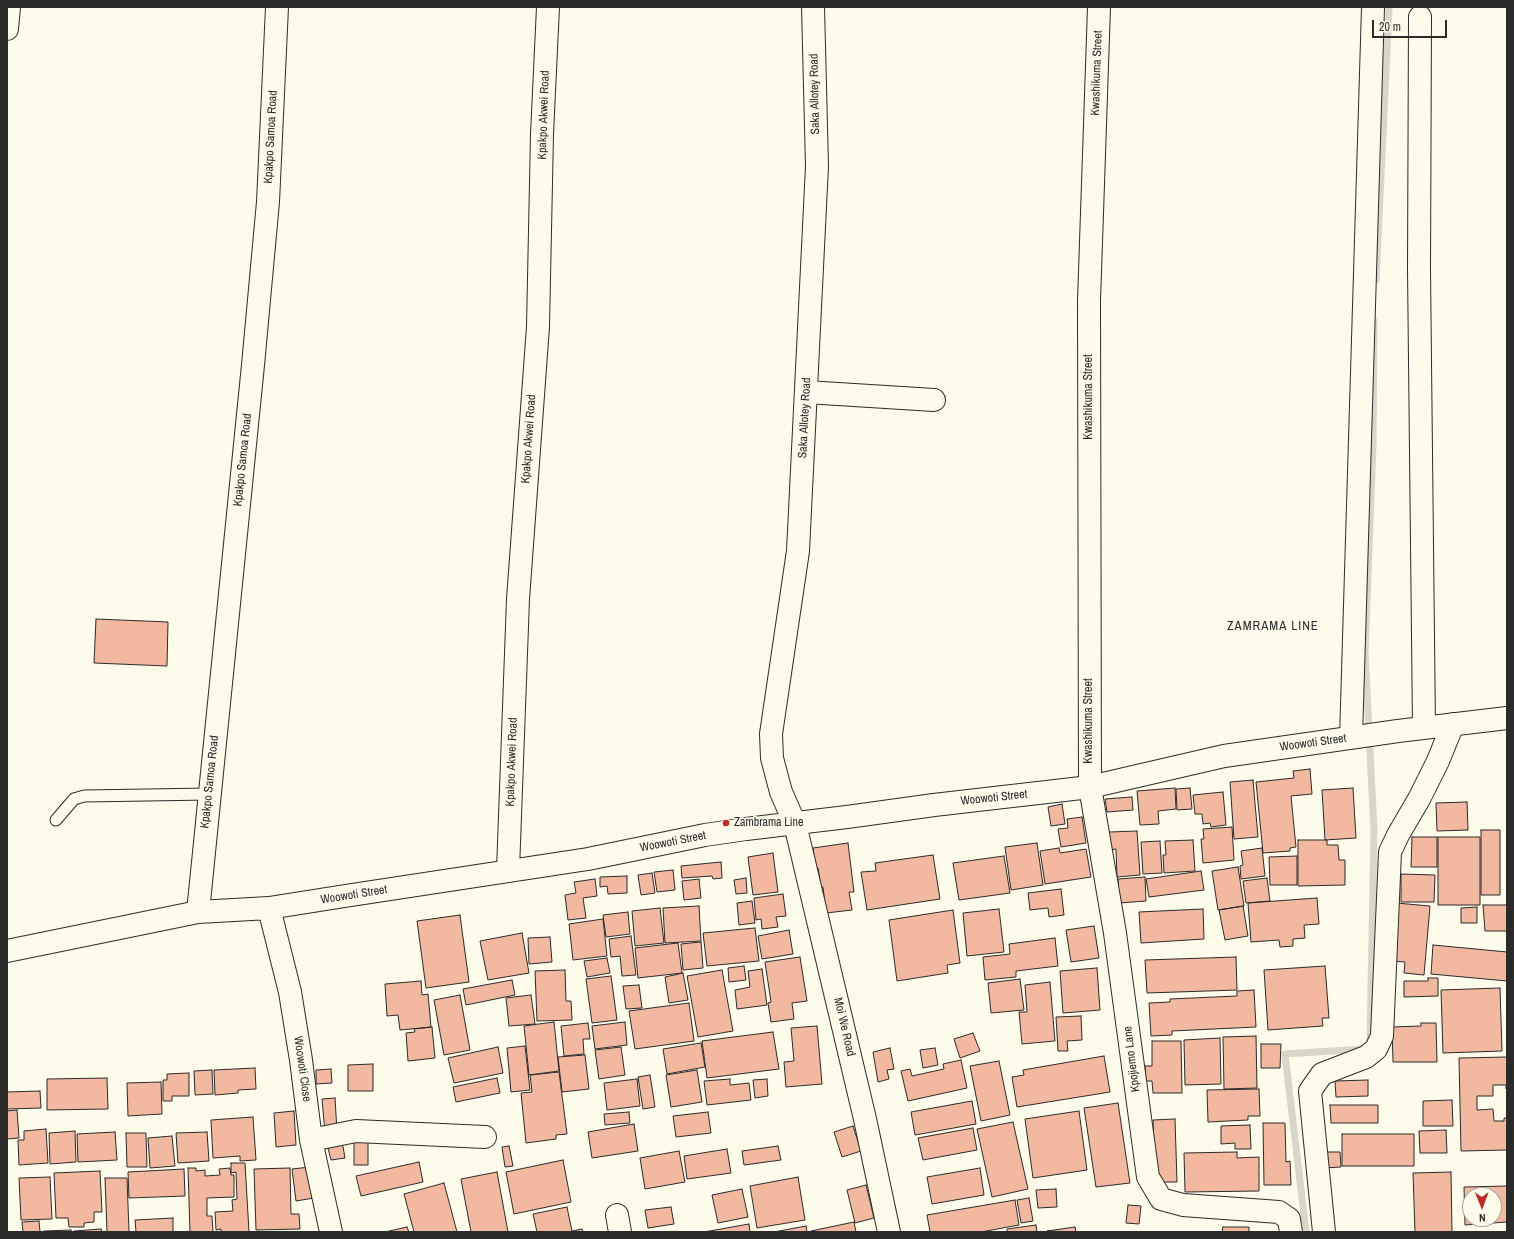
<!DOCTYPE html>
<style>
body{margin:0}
#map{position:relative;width:1514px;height:1239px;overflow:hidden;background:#fdfbea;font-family:"Archivo Narrow",sans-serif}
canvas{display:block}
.frame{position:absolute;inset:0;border:8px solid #2b2b2b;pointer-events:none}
.north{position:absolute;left:1462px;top:1187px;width:40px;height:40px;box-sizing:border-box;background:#fdfbea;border:1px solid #a9a89e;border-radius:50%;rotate:179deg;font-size:11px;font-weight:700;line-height:16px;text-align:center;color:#2b2b2b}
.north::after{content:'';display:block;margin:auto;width:14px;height:18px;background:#c62828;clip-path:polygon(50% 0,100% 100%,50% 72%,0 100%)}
.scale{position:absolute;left:1372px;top:20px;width:75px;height:18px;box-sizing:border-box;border:2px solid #2b2b2b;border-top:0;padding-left:5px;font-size:12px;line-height:14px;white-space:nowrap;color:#2b2b2b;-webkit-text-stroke:3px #fdfbea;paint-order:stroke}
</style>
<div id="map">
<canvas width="1514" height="1239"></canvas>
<div class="frame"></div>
<div class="north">N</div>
<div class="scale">20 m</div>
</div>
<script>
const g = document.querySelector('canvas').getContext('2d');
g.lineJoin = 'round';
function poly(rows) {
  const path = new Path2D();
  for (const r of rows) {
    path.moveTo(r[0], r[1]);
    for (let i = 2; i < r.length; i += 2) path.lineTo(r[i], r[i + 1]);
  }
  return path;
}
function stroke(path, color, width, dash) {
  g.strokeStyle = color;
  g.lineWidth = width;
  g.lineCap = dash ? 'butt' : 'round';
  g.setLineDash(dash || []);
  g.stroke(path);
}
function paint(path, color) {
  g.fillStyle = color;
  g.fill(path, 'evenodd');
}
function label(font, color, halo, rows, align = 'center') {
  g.font = font + ' "Archivo Narrow",sans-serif';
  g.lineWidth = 3;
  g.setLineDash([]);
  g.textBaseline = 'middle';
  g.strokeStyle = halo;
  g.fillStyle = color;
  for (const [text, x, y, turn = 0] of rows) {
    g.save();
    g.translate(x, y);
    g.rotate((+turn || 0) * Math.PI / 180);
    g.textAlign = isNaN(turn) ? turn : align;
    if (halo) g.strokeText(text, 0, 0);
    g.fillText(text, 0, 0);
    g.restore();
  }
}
stroke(poly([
 [1376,280,1389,7],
 [1370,1044,1374,830,1365,653,1373,444,1374,321],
 [1306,1232,1285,1054,1364,1049]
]), '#d8d7c9', 7);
const building = poly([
 [96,619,168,622,167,666,94,663,96,619],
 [1310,769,1312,794,1291,796,1296,847,1290,848,1290,851,1263,853,1256,782,1294,778,1293,771,1310,769],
 [1253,780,1258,837,1234,839,1230,782,1253,780],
 [1175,788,1176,809,1158,811,1159,824,1140,825,1137,791,1175,788],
 [1190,788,1192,809,1177,810,1176,789,1190,788],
 [1353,788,1356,838,1325,840,1322,790,1353,788],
 [1223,792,1226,825,1211,827,1210,823,1203,824,1202,814,1195,814,1193,795,1223,792],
 [1132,797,1133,810,1107,812,1105,799,1132,797],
 [1467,802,1468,830,1437,831,1436,803,1467,802],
 [1062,804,1065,824,1051,826,1048,807,1062,804],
 [1082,817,1086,843,1061,847,1058,829,1068,828,1067,819,1082,817],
 [1232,827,1234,860,1203,863,1201,839,1204,839,1203,829,1232,827],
 [1481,830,1500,830,1500,895,1481,895,1481,830],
 [1137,831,1140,875,1117,877,1116,849,1110,850,1109,832,1137,831],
 [1412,837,1437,837,1437,867,1411,867,1412,837],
 [1438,837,1480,837,1480,905,1438,905,1438,837],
 [1193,840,1195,871,1164,873,1163,855,1166,855,1165,841,1193,840],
 [1298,840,1327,840,1327,845,1338,845,1339,860,1345,860,1345,885,1298,886,1298,840],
 [1160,841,1162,873,1143,874,1141,842,1160,841],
 [848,843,854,892,849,892,852,910,826,913,823,887,821,887,818,868,815,868,813,848,848,843],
 [1037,843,1043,885,1011,890,1005,847,1037,843],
 [1059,848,1060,853,1086,849,1091,877,1045,884,1040,851,1059,848],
 [1262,848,1265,876,1241,879,1240,866,1243,865,1241,851,1262,848],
 [773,853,778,892,753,895,748,857,773,853],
 [933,855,940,899,867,910,861,872,876,871,875,863,933,855],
 [1004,856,1010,893,959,900,953,863,1004,856],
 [1297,856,1297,885,1270,885,1269,857,1297,856],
 [721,862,722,878,713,879,712,876,682,878,681,866,721,862],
 [1238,867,1244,906,1218,910,1212,871,1238,867],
 [673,870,675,890,657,892,654,872,673,870],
 [1201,871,1204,890,1149,897,1146,879,1201,871],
 [652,873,655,893,641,895,638,875,652,873],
 [1401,874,1435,875,1434,902,1401,902,1401,874],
 [627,876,627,893,608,894,607,886,600,887,600,877,627,876],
 [1145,877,1146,901,1119,903,1118,879,1145,877],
 [746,878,747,893,736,894,734,880,746,878],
 [1267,878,1270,901,1246,903,1243,881,1267,878],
 [595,879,597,896,583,898,586,918,568,920,565,895,576,893,574,882,595,879],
 [699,879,701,898,684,900,682,881,699,879],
 [1061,889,1064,915,1049,917,1048,908,1030,910,1028,893,1061,889],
 [783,894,786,916,776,917,778,927,762,929,761,919,756,920,754,898,783,894],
 [1317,898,1319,924,1304,925,1305,938,1293,939,1293,946,1280,947,1279,940,1251,942,1248,903,1317,898],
 [752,901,755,923,739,925,737,903,752,901],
 [1396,903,1430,906,1424,975,1404,973,1405,962,1392,961,1396,903],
 [1483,905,1507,905,1507,931,1485,931,1483,905],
 [699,906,701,941,665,943,663,908,699,906],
 [1243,906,1248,936,1225,940,1219,910,1243,906],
 [1477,907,1477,923,1461,923,1461,908,1477,907],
 [660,908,664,943,635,946,632,911,660,908],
 [999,909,1004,952,967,956,963,913,999,909],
 [1203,909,1204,939,1141,943,1139,912,1203,909],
 [953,910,960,963,947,965,948,973,897,981,889,920,953,910],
 [628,912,630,934,606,937,603,915,628,912],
 [460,915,469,982,426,988,417,921,460,915],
 [603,919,607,956,573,960,569,924,603,919],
 [1094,926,1099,958,1071,962,1066,930,1094,926],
 [755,928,759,961,707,966,703,933,755,928],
 [789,930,793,954,762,959,758,936,789,930],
 [522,933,529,973,488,980,480,941,522,933],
 [631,936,636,975,622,976,620,956,611,957,609,939,631,936],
 [550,937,552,962,529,964,528,938,550,937],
 [1055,938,1058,966,1016,971,1016,977,985,980,983,957,1010,954,1009,944,1055,938],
 [701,942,703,968,683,970,681,944,701,942],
 [678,943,682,973,638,978,635,948,678,943],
 [1433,945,1507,952,1507,981,1431,974,1433,945],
 [800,957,807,1001,792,1003,794,1019,771,1022,768,1003,771,1002,765,962,800,957],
 [1236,957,1237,990,1147,993,1145,960,1236,957],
 [607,958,610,973,587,977,584,961,607,958],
 [744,966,746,980,729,982,728,968,744,966],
 [1325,966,1329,1018,1322,1018,1323,1026,1268,1030,1264,970,1325,966],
 [1097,968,1100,1010,1063,1013,1060,971,1097,968],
 [762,969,767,1005,737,1009,735,990,750,987,748,971,762,969],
 [565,970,566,1001,571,1001,572,1020,537,1021,535,971,565,970],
 [722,970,733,1031,698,1037,687,976,722,970],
 [683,973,688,1000,669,1003,665,977,683,973],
 [611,976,617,1020,592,1023,586,979,611,976],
 [1428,978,1438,978,1438,996,1404,997,1404,981,1428,981,1428,978],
 [1020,979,1024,1010,991,1013,988,983,1020,979],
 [512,980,515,995,466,1005,463,989,512,980],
 [421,981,422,995,428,994,431,1027,400,1030,398,1015,387,1016,385,984,421,981],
 [1050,982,1055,1041,1022,1044,1019,1012,1027,1012,1025,985,1050,982],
 [639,985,642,1008,626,1009,623,986,639,985],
 [1500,988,1502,1051,1443,1053,1441,990,1500,988],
 [1254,990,1256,1027,1172,1031,1172,1035,1151,1036,1149,1003,1170,1002,1170,999,1237,996,1237,991,1254,990],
 [460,995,470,1050,444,1055,434,1000,460,995],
 [531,995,535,1024,509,1026,506,998,531,995],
 [689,1003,694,1041,635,1049,629,1011,689,1003],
 [1081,1016,1082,1040,1067,1041,1068,1051,1058,1051,1056,1017,1081,1016],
 [554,1022,559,1071,529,1075,524,1026,554,1022],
 [625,1022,627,1045,595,1049,592,1026,625,1022],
 [588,1023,590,1039,583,1039,584,1054,564,1056,561,1026,588,1023],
 [1421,1023,1436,1023,1437,1062,1393,1062,1392,1027,1421,1026,1421,1023],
 [817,1026,822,1084,786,1087,784,1062,794,1061,791,1028,817,1026],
 [432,1027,435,1058,408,1061,406,1033,415,1032,414,1029,432,1027],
 [773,1032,779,1069,707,1078,702,1041,773,1032],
 [973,1033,980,1051,960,1058,954,1039,973,1033],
 [1256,1036,1257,1088,1224,1089,1223,1037,1256,1036],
 [1220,1038,1221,1084,1185,1085,1184,1040,1220,1038],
 [1152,1041,1181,1041,1182,1093,1153,1093,1152,1081,1146,1081,1145,1066,1152,1066,1152,1041],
 [701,1043,705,1067,667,1074,663,1049,701,1043],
 [1261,1044,1281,1044,1280,1068,1261,1068,1261,1044],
 [525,1046,530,1090,511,1092,507,1048,525,1046],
 [498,1047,503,1073,454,1083,448,1058,498,1047],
 [621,1047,625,1075,599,1079,595,1050,621,1047],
 [890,1048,894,1069,887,1070,889,1079,878,1082,873,1052,890,1048],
 [935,1048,938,1065,923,1068,920,1050,935,1048],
 [585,1055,589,1089,562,1092,558,1057,585,1055],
 [1104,1056,1110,1092,1017,1107,1012,1077,1024,1075,1023,1070,1104,1056],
 [1507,1057,1507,1089,1506,1089,1506,1085,1493,1085,1493,1096,1477,1096,1477,1110,1493,1109,1494,1121,1504,1121,1504,1118,1507,1118,1507,1150,1461,1151,1459,1058,1507,1057],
 [961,1060,967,1088,908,1101,901,1071,910,1069,912,1076,944,1069,943,1064,961,1060],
 [999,1061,1010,1115,981,1121,970,1066,999,1061],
 [373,1064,373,1091,348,1091,348,1065,373,1064],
 [255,1068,256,1089,238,1090,238,1093,215,1095,214,1070,255,1068],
 [331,1069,332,1083,316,1084,316,1070,331,1069],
 [212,1070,213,1094,195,1095,194,1071,212,1070],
 [697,1070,702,1102,671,1107,666,1075,697,1070],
 [559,1072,567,1134,556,1135,556,1139,526,1143,521,1093,532,1092,530,1075,559,1072],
 [189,1073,189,1096,172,1096,172,1101,163,1101,163,1080,167,1080,167,1074,189,1073],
 [650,1075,655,1107,643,1109,638,1077,650,1075],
 [107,1078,108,1109,47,1110,47,1079,107,1078],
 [497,1078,500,1093,456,1102,453,1087,497,1078],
 [637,1079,640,1106,607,1110,604,1083,637,1079],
 [730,1079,730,1085,749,1083,751,1100,707,1105,704,1081,730,1079],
 [767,1079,768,1096,755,1098,753,1080,767,1079],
 [1368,1080,1368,1096,1336,1097,1335,1081,1368,1080],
 [161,1082,162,1114,128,1116,127,1083,161,1082],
 [1259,1089,1260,1116,1248,1116,1248,1120,1208,1122,1207,1090,1259,1089],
 [40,1091,41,1108,7,1109,7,1092,40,1091],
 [335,1098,337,1131,325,1132,322,1099,335,1098],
 [1452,1100,1453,1126,1423,1126,1423,1101,1452,1100],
 [972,1101,976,1124,915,1135,911,1112,972,1101],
 [1118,1103,1130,1183,1096,1187,1084,1108,1118,1103],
 [1330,1105,1378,1105,1378,1123,1331,1123,1330,1105],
 [17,1110,19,1138,7,1139,7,1111,17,1110],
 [294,1111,296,1145,276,1147,274,1113,294,1111],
 [1079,1111,1087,1170,1033,1178,1025,1119,1079,1111],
 [629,1112,630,1123,605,1125,604,1114,629,1112],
 [708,1112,711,1133,676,1137,673,1116,708,1112],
 [253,1117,256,1160,240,1161,240,1156,213,1158,211,1120,253,1117],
 [1175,1119,1177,1182,1155,1182,1153,1120,1175,1119],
 [1013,1122,1028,1189,992,1197,977,1129,1013,1122],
 [1263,1123,1285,1123,1286,1162,1290,1161,1291,1185,1264,1185,1263,1123],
 [634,1124,638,1151,592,1158,588,1132,634,1124],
 [1250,1125,1251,1149,1235,1149,1235,1143,1221,1144,1221,1126,1250,1125],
 [853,1126,861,1151,842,1157,834,1132,853,1126],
 [973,1128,977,1150,923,1160,918,1138,973,1128],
 [46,1129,48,1163,19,1165,18,1140,24,1140,24,1131,46,1129],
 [1446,1130,1447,1153,1420,1153,1419,1131,1446,1130],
 [75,1131,76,1162,50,1164,49,1133,75,1131],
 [115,1132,117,1160,78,1162,77,1134,115,1132],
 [207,1132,209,1161,178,1163,176,1133,207,1132],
 [126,1133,146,1133,147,1167,127,1167,126,1133],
 [1342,1134,1414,1134,1414,1166,1342,1166,1342,1134],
 [172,1136,175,1166,150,1168,148,1138,172,1136],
 [368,1137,368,1165,354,1165,354,1138,368,1137],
 [342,1141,345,1158,331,1160,327,1144,342,1141],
 [509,1146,513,1166,505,1167,502,1147,509,1146],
 [778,1146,781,1160,744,1165,742,1151,778,1146],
 [727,1149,731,1173,687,1179,684,1156,727,1149],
 [679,1151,685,1182,645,1189,640,1158,679,1151],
 [1237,1152,1237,1158,1259,1157,1259,1191,1185,1192,1184,1153,1237,1152],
 [1324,1152,1340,1152,1341,1167,1324,1168,1324,1152],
 [563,1160,571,1202,514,1214,506,1172,563,1160],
 [419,1162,423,1182,361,1196,356,1176,419,1162],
 [231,1163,245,1163,249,1232,221,1232,221,1229,216,1230,215,1212,233,1211,232,1200,237,1199,236,1172,231,1173,231,1163],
 [310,1167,314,1198,296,1201,292,1169,310,1167],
 [188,1168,196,1168,196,1171,205,1170,205,1176,220,1175,219,1169,230,1168,231,1175,234,1175,234,1197,207,1198,207,1216,212,1216,213,1232,190,1232,188,1168],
 [290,1168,291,1214,299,1214,300,1229,256,1230,254,1169,290,1168],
 [980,1168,984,1195,932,1204,927,1177,980,1168],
 [184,1169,185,1196,129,1198,128,1172,184,1169],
 [100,1171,102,1212,94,1212,94,1222,84,1223,84,1227,69,1227,68,1218,56,1218,54,1173,100,1171],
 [497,1172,508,1232,471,1232,461,1179,497,1172],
 [1451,1172,1452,1232,1415,1232,1413,1173,1451,1172],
 [50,1177,52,1219,21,1220,19,1178,50,1177],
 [798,1177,805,1220,757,1228,750,1186,798,1177],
 [105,1178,127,1178,129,1232,107,1232,105,1178],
 [444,1183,457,1232,414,1232,404,1194,444,1183],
 [866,1185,874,1218,855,1223,847,1190,866,1185],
 [1507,1186,1507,1222,1465,1225,1464,1187,1507,1186],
 [1470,1195,1494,1195,1494,1219,1470,1219,1470,1195],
 [742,1189,748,1217,718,1223,712,1195,742,1189],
 [1056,1189,1057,1207,1038,1208,1036,1190,1056,1189],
 [1029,1198,1033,1221,1021,1223,1017,1200,1029,1198],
 [1015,1200,1019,1225,981,1232,930,1232,927,1215,1015,1200],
 [1128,1205,1141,1206,1139,1224,1126,1223,1128,1205],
 [567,1207,572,1231,582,1229,583,1232,537,1232,533,1214,567,1207],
 [671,1207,674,1224,648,1228,645,1210,671,1207],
 [173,1218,173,1232,136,1232,135,1220,173,1218],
 [39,1221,40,1232,23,1232,22,1222,39,1221],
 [854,1222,856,1232,811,1232,811,1231,854,1222],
 [749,1224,750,1232,704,1232,749,1224],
 [1036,1225,1037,1232,1007,1232,1007,1229,1036,1225],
 [806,1226,807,1232,774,1232,806,1226],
 [407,1227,409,1232,385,1232,407,1227],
 [1075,1227,1076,1232,1047,1231,1075,1227],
 [1223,1227,1249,1227,1249,1232,1222,1232,1223,1227],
 [101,1229,102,1232,74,1232,74,1231,101,1229],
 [71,1230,71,1232,44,1232,44,1231,71,1230]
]);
paint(building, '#f2b8a0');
stroke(building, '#2b2b2b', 1);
const service = poly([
 [56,820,74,799,84,796,209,794]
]);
const minor = poly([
 [813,7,817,166,798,551,771,734,772,758,781,792,795,824,865,1119,889,1232],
 [1099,7,1089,301,1090,787,1115,933,1148,1177,1161,1199,1183,1205,1279,1212,1289,1219,1291,1232],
 [1420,17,1419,269,1424,728],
 [7,29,9,7],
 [806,392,934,400],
 [1351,738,1373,7],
 [508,870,518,599,538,327,542,134,548,7],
 [269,908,290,992,301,1060,311,1140,331,1232],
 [198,912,253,365,268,202,277,7],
 [7,951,198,912,269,908,345,896,588,859,705,835,746,829,847,817,934,805,1090,787,1224,756,1398,731,1507,718],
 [311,1140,356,1131,485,1137],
 [617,1215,620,1232],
 [1324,1232,1310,1091,1322,1074,1366,1057,1376,1049,1382,1036,1390,852,1398,835,1419,799,1438,761,1453,724]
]);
stroke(service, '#2b2b2b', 13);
stroke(minor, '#2b2b2b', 24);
stroke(service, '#fdfbea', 11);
stroke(minor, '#fdfbea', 22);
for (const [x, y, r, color] of [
 [726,823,4,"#c62828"]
]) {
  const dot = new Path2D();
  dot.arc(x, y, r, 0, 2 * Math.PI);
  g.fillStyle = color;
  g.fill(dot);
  stroke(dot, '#fdfbea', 1.5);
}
label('12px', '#2b2b2b', '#fdfbea', [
 ["Kwashikuma Street",1097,73,-88],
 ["Saka Allotey Road",815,94,-91],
 ["Kpakpo Akwei Road",544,115,-88],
 ["Kpakpo Samoa Road",271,137,-87],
 ["Kwashikuma Street",1089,397,-90],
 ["Saka Allotey Road",805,418,-87],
 ["Kpakpo Akwei Road",529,439,-86],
 ["Kpakpo Samoa Road",243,460,-84],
 ["Kwashikuma Street",1089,721,-90],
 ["Woowoti Street",1313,743,-8],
 ["Kpakpo Akwei Road",512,762,-88],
 ["Kpakpo Samoa Road",210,782,-84],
 ["Woowoti Street",994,798,-6],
 ["Woowoti Street",673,842,-11],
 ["Woowoti Street",354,895,-9],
 ["Moi We Road",844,1027,77],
 ["Kpojiemo Lane",1132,1059,-97],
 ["Woowoti Close",302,1069,82]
]);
label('12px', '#2b2b2b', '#fdfbea', [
 ["Zambrama Line",734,823]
], 'left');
g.letterSpacing = '1px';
label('13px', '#2b2b2b', '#fdfbea', [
 ["ZAMRAMA LINE",1273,627]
]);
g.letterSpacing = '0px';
</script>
